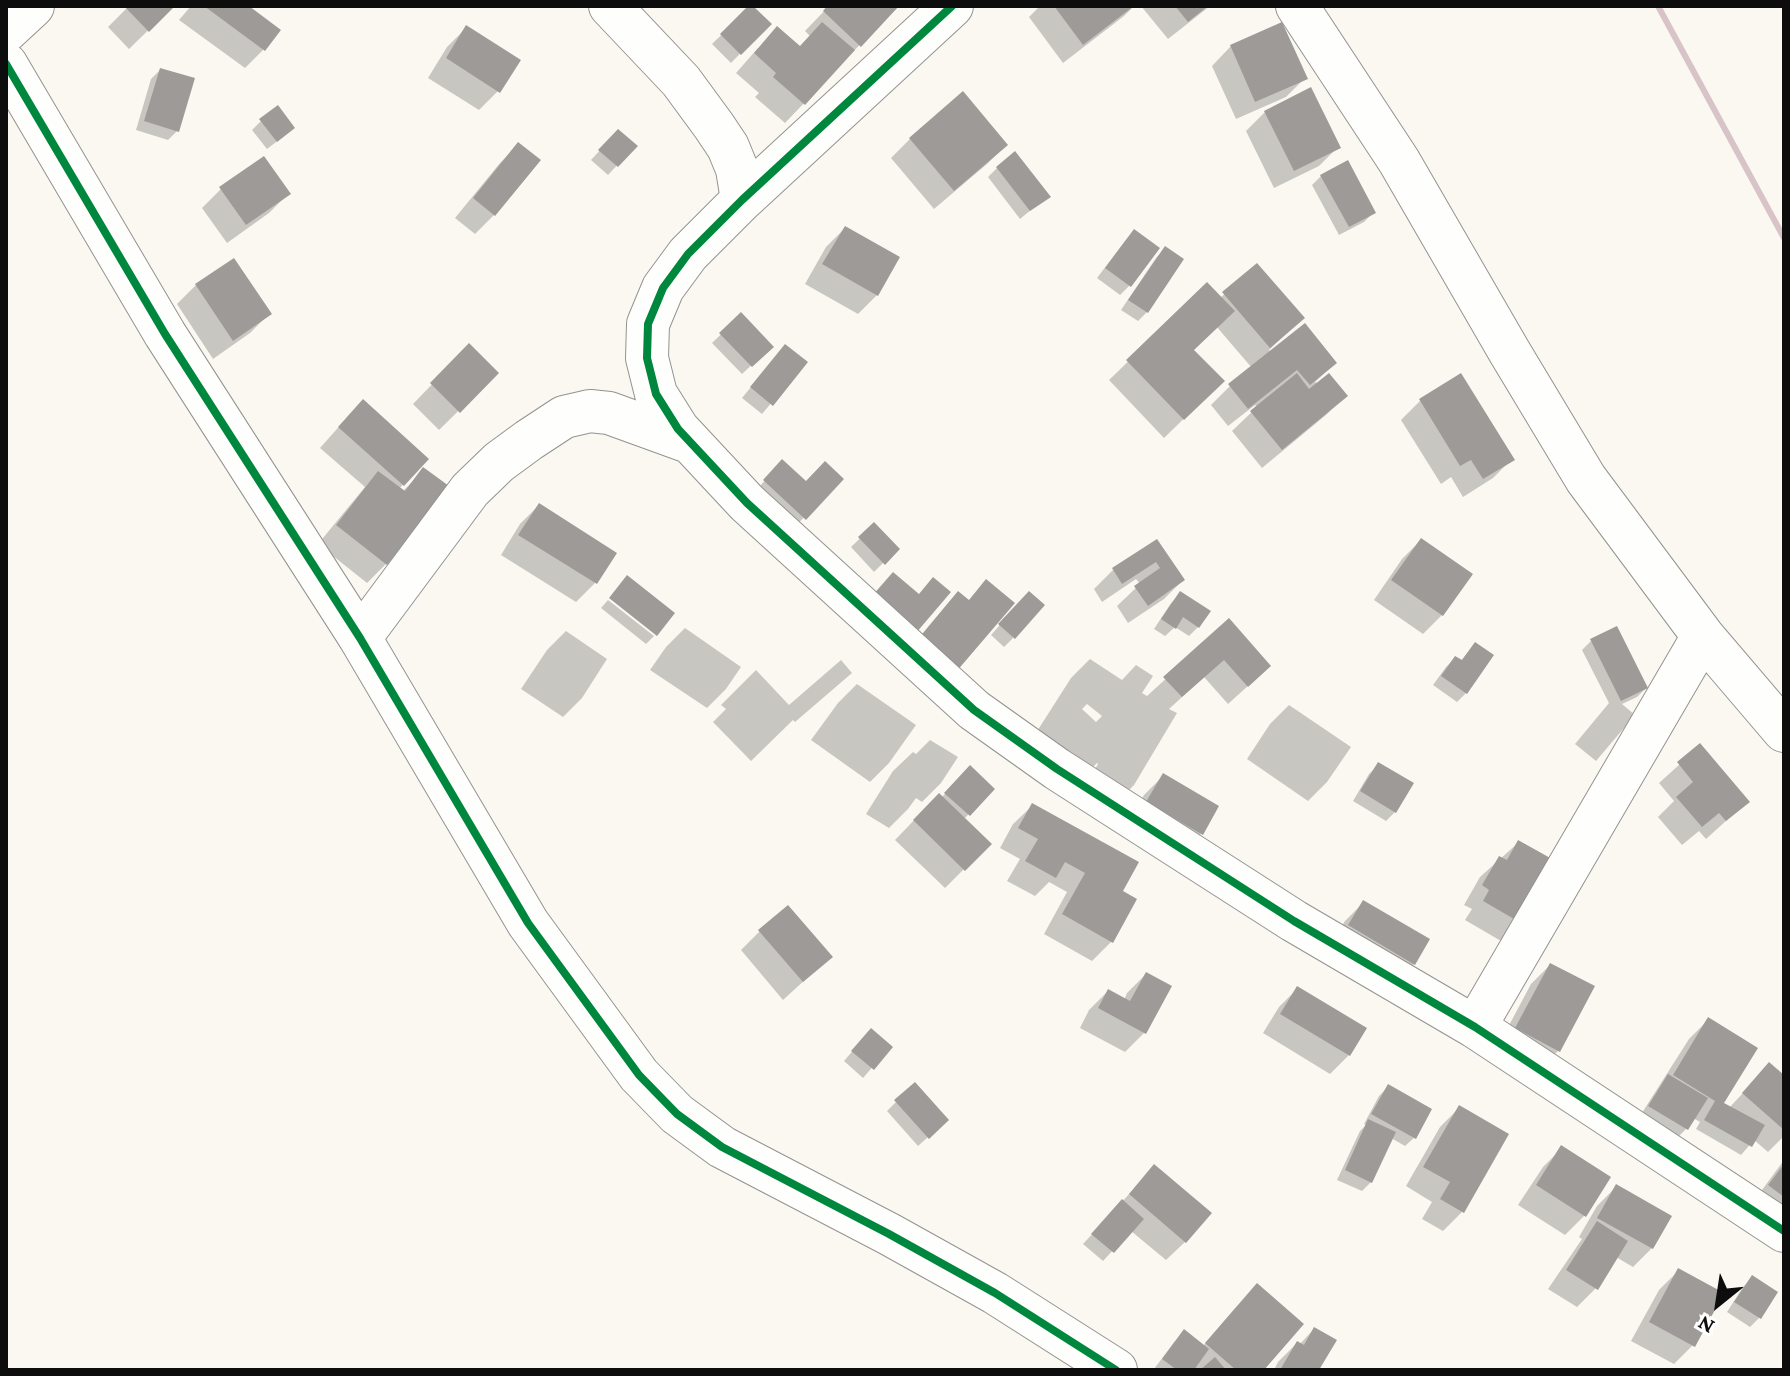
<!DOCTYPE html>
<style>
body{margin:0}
#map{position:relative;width:1790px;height:1376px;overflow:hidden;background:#fbf8f2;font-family:"Crimson Pro",serif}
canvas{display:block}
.frame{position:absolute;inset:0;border:8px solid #0d0d0d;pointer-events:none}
.north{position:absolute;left:1678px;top:1264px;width:80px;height:80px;-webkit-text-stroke:6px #fff;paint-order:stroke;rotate:210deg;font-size:22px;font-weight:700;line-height:32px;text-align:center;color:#0d0d0d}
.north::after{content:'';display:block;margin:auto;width:28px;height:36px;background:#0d0d0d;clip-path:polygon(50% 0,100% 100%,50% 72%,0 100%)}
</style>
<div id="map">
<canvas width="1790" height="1376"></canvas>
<div class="frame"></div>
<div class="north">N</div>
</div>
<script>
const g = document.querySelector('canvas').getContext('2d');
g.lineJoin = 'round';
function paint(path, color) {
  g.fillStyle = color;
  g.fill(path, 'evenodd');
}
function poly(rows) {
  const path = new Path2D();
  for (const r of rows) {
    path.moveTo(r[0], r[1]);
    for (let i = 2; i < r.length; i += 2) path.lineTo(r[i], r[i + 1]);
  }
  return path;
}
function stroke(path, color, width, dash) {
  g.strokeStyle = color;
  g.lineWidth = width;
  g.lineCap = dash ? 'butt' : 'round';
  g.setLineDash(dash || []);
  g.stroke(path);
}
paint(poly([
 [129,6,173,6,129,49,108,27],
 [191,6,246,6,264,49,245,68,179,20],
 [751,6,769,24,731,63,712,44],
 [829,6,899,6,895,10,894,9,785,123,755,97,759,93,736,73,758,48,799,48,810,36,805,31],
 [1040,6,1134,6,1124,16,1063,63,1029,17],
 [1141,6,1210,6,1168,39],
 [466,28,498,91,479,110,428,78,447,47],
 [1231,46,1305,78,1286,97,1236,119,1212,66],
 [160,70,177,131,168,140,136,130,151,79],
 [963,94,1006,145,987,164,934,209,891,158,910,139],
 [1265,112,1338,147,1319,166,1274,188,1246,131],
 [261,121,284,136,267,149,252,130],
 [618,131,635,146,608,175,591,160],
 [519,144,494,215,475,234,455,218,500,163],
 [997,168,1048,196,1020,219,988,177],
 [1321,176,1373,213,1364,222,1339,235,1312,185],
 [221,189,288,194,269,213,227,243,202,208],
 [845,228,877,295,858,314,805,284,826,247],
 [1134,232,1157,249,1129,286,1120,295,1097,278,1125,241],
 [1165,248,1147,312,1138,321,1121,310,1156,258],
 [1257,266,1303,318,1269,350,1271,352,1335,363,1315,382,1345,396,1326,415,1262,468,1232,431,1257,407,1255,405,1228,426,1211,405,1230,386,1252,368,1216,326,1192,350,1203,400,1164,438,1109,380,1207,285,1220,298],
 [196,285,269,314,250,333,213,359,177,304],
 [741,315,771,347,742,374,712,343],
 [469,346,497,373,439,430,413,404],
 [776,356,805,363,762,414,742,398],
 [1460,376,1512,459,1493,478,1463,497,1451,477,1441,484,1401,420,1420,401],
 [344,421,426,459,399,489,402,492,424,470,386,564,367,583,318,544,365,487,320,448],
 [782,462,805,483,841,479,785,537,746,501],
 [539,505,614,554,595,583,576,602,501,555,520,524],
 [874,525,897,549,874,572,851,547],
 [1421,540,1442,615,1423,634,1374,600,1402,559],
 [1157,541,1183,580,1164,599,1128,623,1117,606,1140,584,1136,579,1102,602,1094,589,1113,570],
 [1180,594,1198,627,1189,636,1175,627,1165,636,1154,629,1171,603],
 [608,600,654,636,646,644,601,608],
 [1020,602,1013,638,1004,647,991,635],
 [1229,621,1249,685,1228,704,1204,677,1169,709,1177,713,1134,785,1115,804,1085,787,1098,764,1097,763,1079,781,1027,747,1071,678,1090,659,1122,680,1136,665,1153,676,1142,693,1147,696],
 [1087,704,1102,716,1096,722,1082,709],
 [685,628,741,667,726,689,707,708,650,670,666,647],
 [566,631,607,659,582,698,563,717,521,689,547,650],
 [1591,641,1646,688,1637,697,1622,704,1635,715,1596,761,1575,744,1609,703,1582,650],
 [1475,644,1466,693,1457,702,1433,685,1446,667,1455,658,1460,662],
 [841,660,852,673,795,722,793,720,751,761,713,722,726,709,721,705,756,670,789,705],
 [857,684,916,725,889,763,870,782,811,740,838,703],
 [1289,705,1351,747,1327,782,1308,801,1247,759,1270,724],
 [930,740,958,757,941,783,922,802,916,798,908,809,889,828,866,814,893,771,913,752,916,754],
 [1700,746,1747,802,1706,839,1699,831,1682,845,1658,817,1674,801,1659,783],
 [1379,764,1395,812,1386,821,1353,801,1369,774],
 [970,768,993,789,964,819,989,844,945,888,895,840,920,814,941,798],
 [1163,776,1201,834,1182,853,1128,822,1144,795],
 [1033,805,1120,892,1111,942,1092,961,1044,934,1067,892,1049,882,1035,896,1007,881,1020,859,1000,848,1013,824],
 [1519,842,1520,922,1501,941,1465,920,1472,909,1464,905,1480,877],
 [1364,902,1414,964,1395,983,1330,945,1345,921],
 [760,931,830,957,783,1000,741,950],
 [1550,965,1558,1051,1539,1070,1497,1048,1531,984],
 [1146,974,1169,987,1144,1033,1125,1052,1080,1028,1089,1010,1108,991,1124,1000,1127,993],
 [1298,988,1349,1055,1330,1074,1263,1033,1279,1007],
 [1708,1020,1722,1104,1729,1108,1769,1065,1784,1077,1784,1136,1768,1152,1754,1140,1741,1155,1696,1129,1700,1122,1693,1118,1686,1129,1677,1138,1640,1116,1689,1039],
 [862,1040,890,1047,863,1078,844,1061],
 [1388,1087,1415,1137,1405,1146,1391,1138,1371,1182,1362,1191,1337,1180,1360,1131,1366,1125,1364,1124,1379,1096],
 [896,1102,937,1129,918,1146,887,1111],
 [1459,1108,1462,1212,1443,1231,1422,1219,1432,1202,1406,1186,1440,1127],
 [1562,1148,1608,1178,1584,1216,1565,1235,1518,1205,1543,1167],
 [1784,1160,1784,1211,1751,1205],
 [1154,1167,1185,1242,1166,1260,1131,1231,1103,1261,1083,1244],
 [1616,1187,1652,1248,1633,1267,1616,1257,1596,1288,1577,1307,1548,1289,1582,1239,1579,1237,1597,1206],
 [1678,1271,1693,1345,1674,1364,1631,1341,1659,1290],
 [1752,1278,1775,1293,1759,1318,1750,1327,1727,1312,1743,1287],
 [1238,1305,1262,1370,1195,1370,1193,1368,1191,1370,1156,1370,1154,1369,1175,1341,1203,1346],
 [1314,1329,1316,1370,1274,1370,1278,1362,1297,1343,1299,1345]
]), '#0003');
paint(poly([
 [124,6,175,6,149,32],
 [204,6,249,6,281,30,265,51],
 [748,6,753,6,772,24,741,55,720,34],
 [827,6,899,6,861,47,823,11],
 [1054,6,1134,6,1083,45],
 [1175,6,1208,6,1188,22],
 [822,22,855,50,805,105,773,77,776,73,754,53,777,26,800,46],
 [1282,22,1308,79,1255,102,1230,45],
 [466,25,521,60,500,93,446,58],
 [160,68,195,78,179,132,144,121],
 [1311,87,1341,148,1294,171,1264,111],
 [963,91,1008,145,954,191,909,138],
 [278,105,295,128,277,142,259,119],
 [618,129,638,146,618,167,598,150],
 [518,142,541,160,495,216,473,198],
 [1015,151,1051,197,1030,211,996,167],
 [264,156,291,194,246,225,219,187],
 [1348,160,1376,213,1349,227,1320,175],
 [845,226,900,257,878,296,822,264],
 [1134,229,1160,248,1131,287,1105,268],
 [1165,246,1184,259,1148,313,1128,300],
 [234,258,272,314,233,341,195,284],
 [1257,263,1305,318,1270,348,1222,292],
 [1207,282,1235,311,1194,350,1225,381,1184,420,1126,360],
 [741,312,774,347,752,367,719,333],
 [1305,323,1337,363,1310,385,1297,370,1248,409,1228,384],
 [469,343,499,373,460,413,430,383],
 [785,344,808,362,773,406,750,387],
 [1297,373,1309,389,1329,373,1348,396,1282,450,1250,411],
 [1461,373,1515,460,1483,479,1471,460,1460,466,1419,399],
 [363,399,429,459,404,486,338,427],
 [782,459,806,481,825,461,844,479,806,520,763,480],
 [423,467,449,486,387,565,336,525,378,471,405,491],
 [539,503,617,553,597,584,518,535],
 [874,522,900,549,885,565,858,537],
 [1421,538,1473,574,1443,616,1391,580],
 [1157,539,1185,580,1148,606,1134,586,1160,568,1156,562,1122,584,1112,568],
 [893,572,919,594,933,577,951,592,916,633,872,596],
 [627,575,675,613,657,636,609,598],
 [986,579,1015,603,956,672,918,639,958,591,969,600],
 [1029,591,1045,605,1015,639,998,624],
 [1180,591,1211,611,1199,628,1183,617,1176,629,1161,619],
 [1229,618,1271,666,1248,687,1224,660,1182,697,1163,677],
 [1617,626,1648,688,1621,701,1590,639],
 [1475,642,1494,655,1467,694,1441,676,1455,656,1462,660],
 [1700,743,1750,802,1726,821,1719,813,1702,827,1676,797,1693,782,1677,762],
 [1378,762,1414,783,1396,813,1360,791],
 [970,765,995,789,970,816,944,793],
 [1163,773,1219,806,1203,835,1146,802],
 [939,793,992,844,965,871,913,820],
 [1032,803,1139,862,1123,891,1137,899,1113,943,1062,914,1085,873,1065,862,1056,878,1025,861,1038,839,1018,828],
 [1518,840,1552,859,1521,923,1483,901,1489,890,1482,885,1499,856,1507,860],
 [1363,900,1430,939,1415,965,1348,925],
 [788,905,833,957,803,982,758,930],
 [1550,963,1595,986,1560,1052,1515,1028],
 [1146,972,1172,986,1146,1034,1098,1008,1108,989,1130,1001],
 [1297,986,1367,1028,1350,1056,1280,1014],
 [1708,1017,1758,1048,1724,1103,1765,1125,1752,1147,1704,1120,1715,1101,1673,1075],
 [871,1028,893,1047,874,1070,851,1051],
 [1769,1062,1784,1075,1784,1130,1742,1093],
 [1668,1074,1708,1098,1688,1130,1648,1106],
 [915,1082,949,1120,929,1139,894,1100],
 [1388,1084,1432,1109,1416,1139,1371,1114],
 [1459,1105,1509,1134,1464,1213,1440,1199,1450,1182,1423,1167],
 [1368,1119,1396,1132,1372,1183,1345,1170],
 [1561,1145,1611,1177,1586,1217,1536,1185],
 [1154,1164,1212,1213,1186,1243,1129,1194],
 [1784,1164,1784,1197,1768,1185],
 [1616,1184,1672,1216,1653,1249,1597,1218],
 [1122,1199,1144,1219,1114,1253,1091,1234],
 [1597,1221,1628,1241,1598,1290,1566,1270],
 [1678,1268,1724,1293,1695,1347,1649,1322],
 [1752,1275,1778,1292,1761,1319,1734,1302],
 [1257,1283,1304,1324,1264,1370,1236,1370,1205,1343],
 [1314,1327,1337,1340,1319,1370,1280,1370,1297,1341,1304,1345],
 [1184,1329,1209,1349,1194,1370,1177,1370,1162,1359],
 [1215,1357,1226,1370,1200,1370]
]), '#9e9a97');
const minor = poly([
 [610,6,681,81,714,126,728,147,737,169,742,200],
 [952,6,742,200,688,254,663,288,648,324,647,358,656,394,678,429,747,503,974,710,1057,769,1294,921,1475,1027,1784,1231],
 [1297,6,1399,161,1509,351,1586,479,1703,636,1784,731],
 [6,31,33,6],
 [6,64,165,334,360,638,528,923,639,1075,677,1114,722,1147,889,1234,995,1293,1116,1370],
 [360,638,470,490,499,462,529,440,564,417,590,411,609,413,689,442],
 [1475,1027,1703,636]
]);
stroke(minor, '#949390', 44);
stroke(minor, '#fefefd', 42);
stroke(poly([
 [1658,6,1784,238]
]), '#d8c4c8', 6);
stroke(poly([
 [952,6,742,200,688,254,663,288,648,324,647,358,656,394,678,429,747,503,974,710,1057,769,1294,921,1475,1027,1784,1231],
 [6,64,165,334,360,638,528,923,639,1075,677,1114,722,1147,889,1234,995,1293,1116,1370]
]), '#00873e', 8);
</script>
